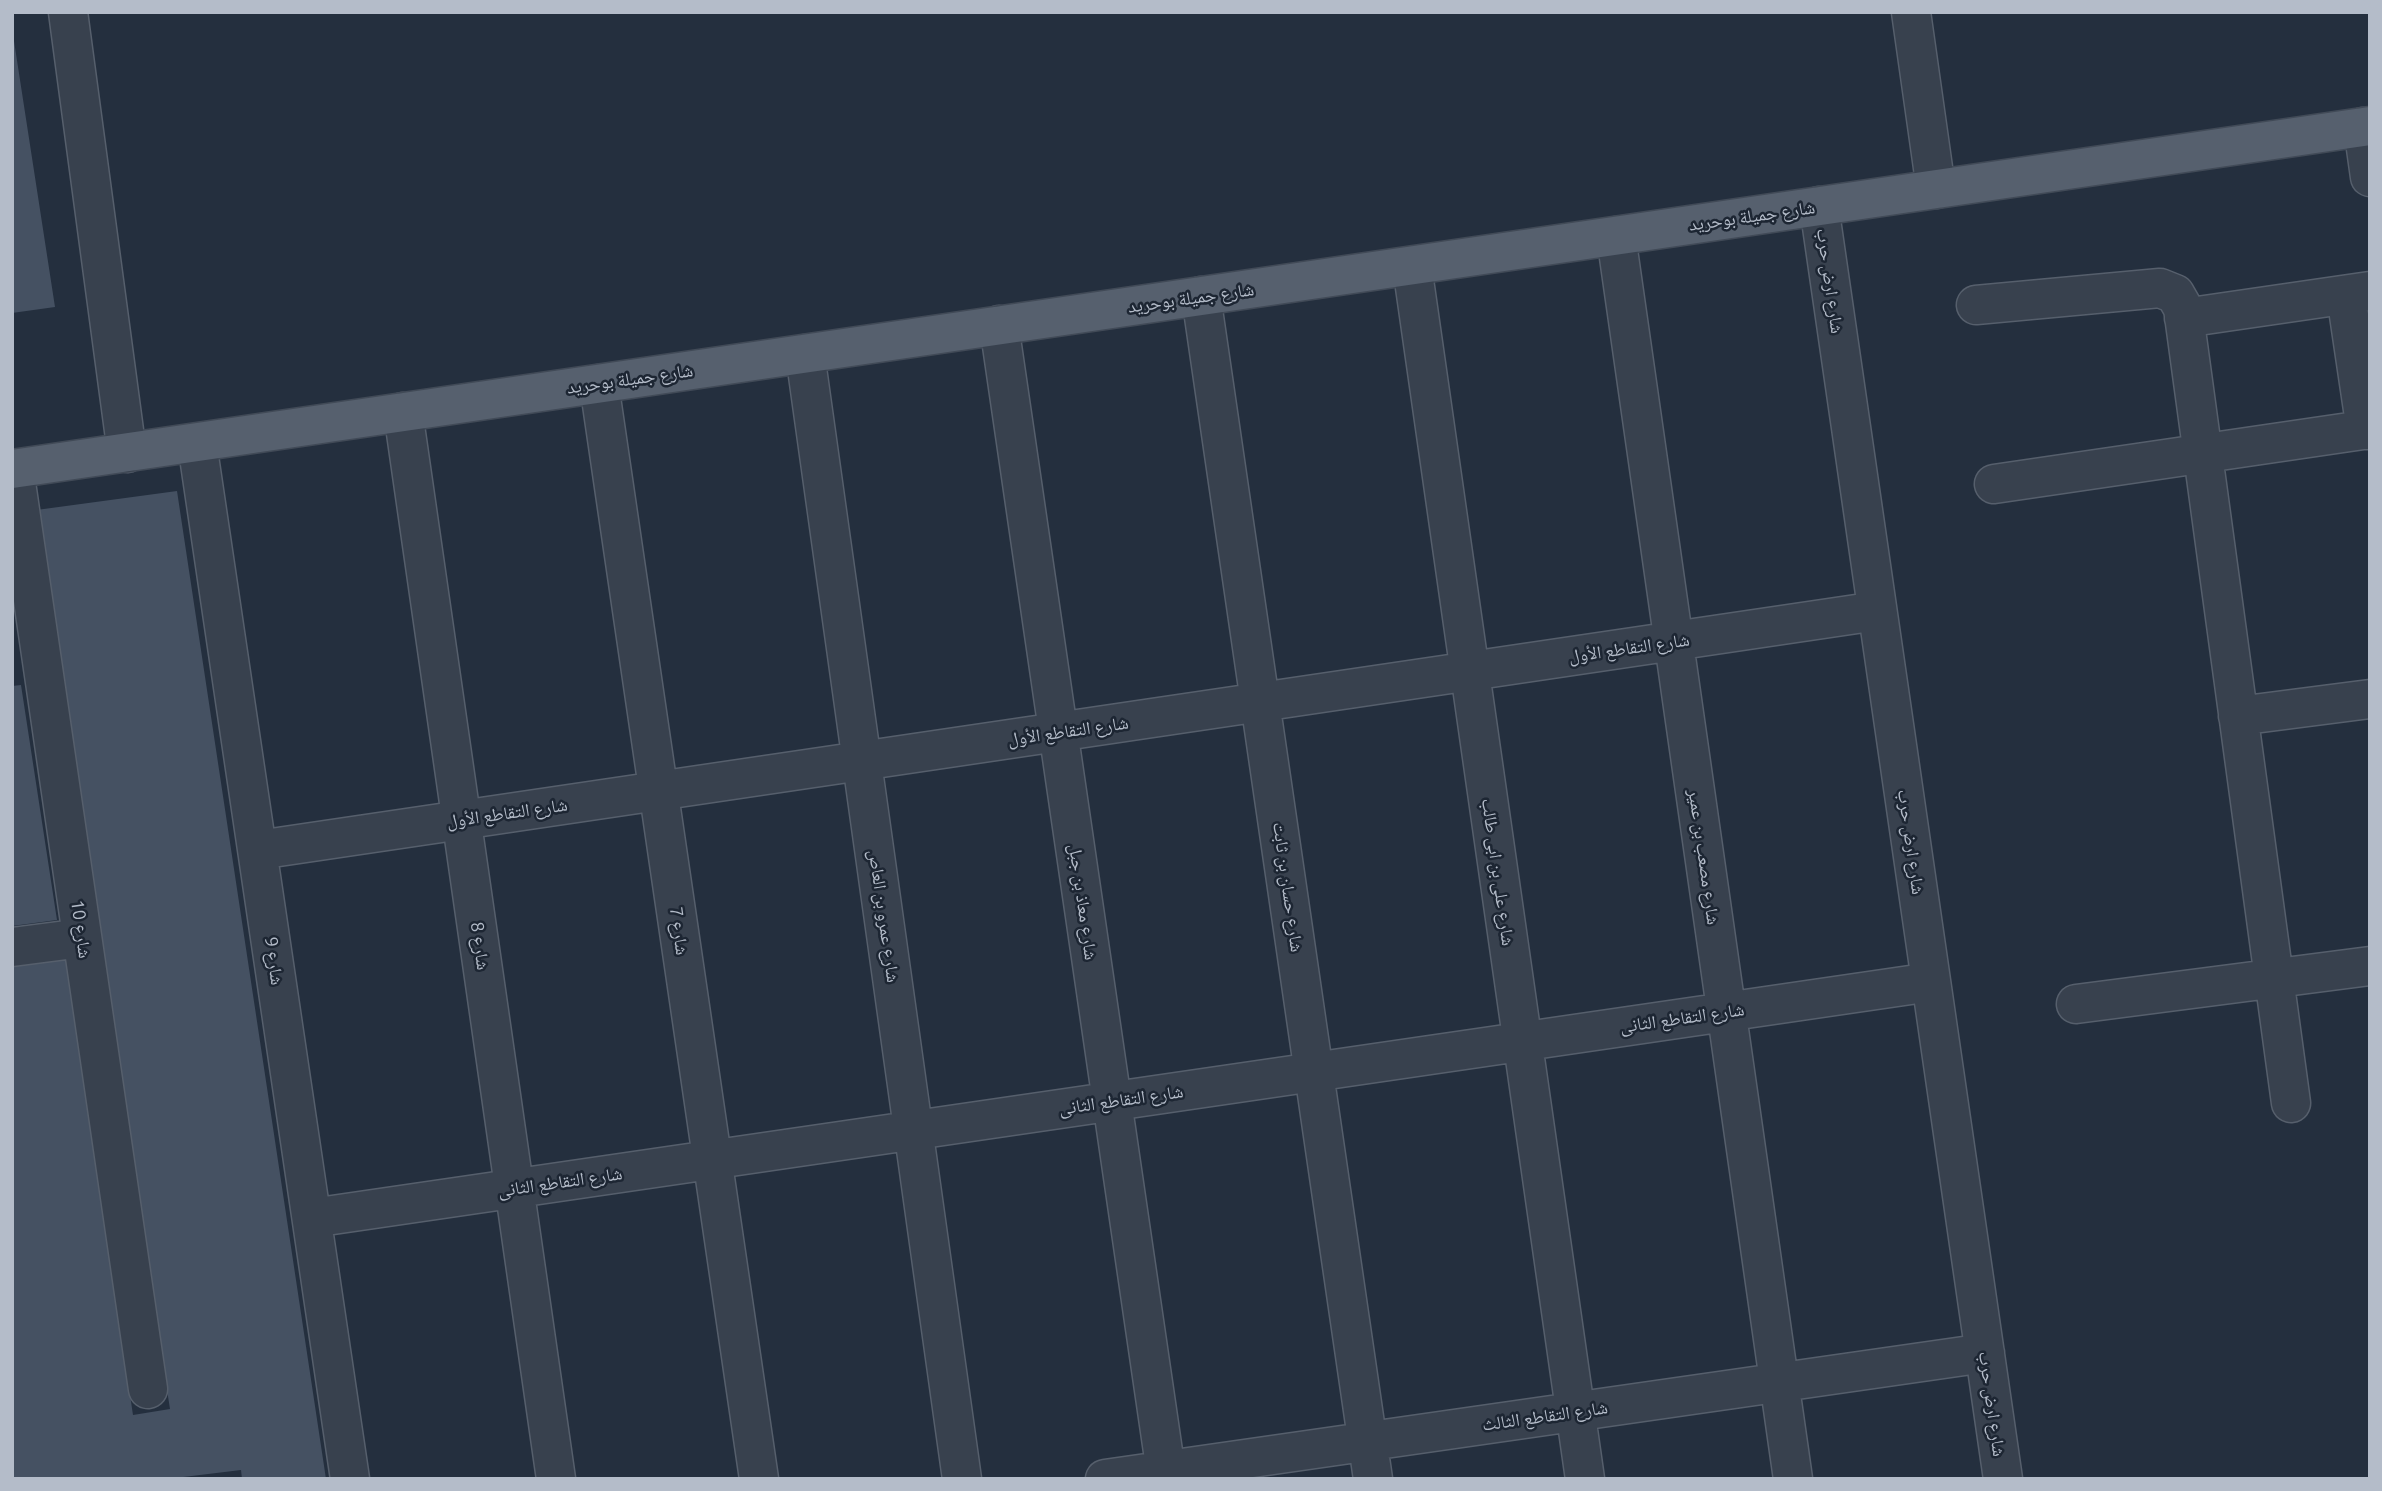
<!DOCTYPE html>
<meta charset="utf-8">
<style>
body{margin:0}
#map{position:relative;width:2382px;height:1491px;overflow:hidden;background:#242f3e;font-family:Ubuntu,sans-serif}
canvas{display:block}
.frame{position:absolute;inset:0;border:14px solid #b4bcc9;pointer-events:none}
</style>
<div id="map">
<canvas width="2382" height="1491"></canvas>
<div class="frame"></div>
</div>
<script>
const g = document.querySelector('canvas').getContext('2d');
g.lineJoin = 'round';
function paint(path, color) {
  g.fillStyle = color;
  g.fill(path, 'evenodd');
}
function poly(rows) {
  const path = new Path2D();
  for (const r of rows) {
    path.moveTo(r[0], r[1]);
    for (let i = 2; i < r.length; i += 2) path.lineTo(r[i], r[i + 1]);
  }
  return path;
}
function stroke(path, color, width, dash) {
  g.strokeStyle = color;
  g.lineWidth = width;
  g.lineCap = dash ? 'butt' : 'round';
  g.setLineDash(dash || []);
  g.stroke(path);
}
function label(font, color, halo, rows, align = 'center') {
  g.font = font + ' Ubuntu,"Noto Naskh Arabic",sans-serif';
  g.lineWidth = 5;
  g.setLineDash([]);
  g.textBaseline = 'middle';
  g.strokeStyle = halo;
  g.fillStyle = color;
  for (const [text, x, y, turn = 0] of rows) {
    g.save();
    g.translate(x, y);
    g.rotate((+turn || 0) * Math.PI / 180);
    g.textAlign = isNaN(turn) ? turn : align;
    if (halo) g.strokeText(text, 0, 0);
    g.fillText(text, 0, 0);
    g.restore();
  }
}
paint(poly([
 [12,28,55,307,12,313],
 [177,491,326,1479,242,1479,241,1470,167,1479,12,1479,12,962,65,955,133,1415,170,1409,29,511],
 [21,685,57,920,12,926,12,686]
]), '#455162');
const minor = poly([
 [68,12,127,453],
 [1911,12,1936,189],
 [2363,127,2370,177],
 [1819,206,2003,1479],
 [1616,236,1793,1479],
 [1412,266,1585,1479],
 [2346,295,2366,430],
 [1201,296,1373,1479],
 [1976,305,2160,288,2175,294,2183,308,2291,1103],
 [2184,318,2370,291],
 [999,325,1167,1479],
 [805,354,962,1479],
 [599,384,759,1479],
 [403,412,556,1479],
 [197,443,350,1479],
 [14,469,148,1389],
 [1994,484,2370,429],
 [2238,716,2370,699],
 [258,850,1877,611],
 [12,947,82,938],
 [2076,1004,2370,966],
 [312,1218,1931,982],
 [1105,1479,1985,1353]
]);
const major = poly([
 [12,469,2370,126]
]);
stroke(minor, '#565f6c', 41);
stroke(major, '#414a57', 41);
stroke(minor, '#38414e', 38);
stroke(major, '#56606e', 38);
label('18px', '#b4bcc9', '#1d2633', [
 ["شارع جميلة بوحريد",1752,216,-8],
 ["شارع ارض حرب",1830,281,82],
 ["شارع جميلة بوحريد",1191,298,-8],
 ["شارع جميلة بوحريد",630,379,-8],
 ["شارع التقاطع الأول",1629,648,-8],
 ["شارع التقاطع الأول",1068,731,-8],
 ["شارع التقاطع الأول",507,813,-8],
 ["شارع ارض حرب",1911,842,82],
 ["شارع مصعب بن عمير",1704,857,82],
 ["شارع على بن ابى طالب",1498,872,82],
 ["شارع حسان بن ثابت",1288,887,82],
 ["شارع معاذ بن جبل",1083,902,82],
 ["شارع عمرو بن العاص",884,916,82],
 ["شارع 10",81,929,82],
 ["شارع 7",679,931,82],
 ["شارع 8",480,946,82],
 ["شارع 9",274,961,82],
 ["شارع التقاطع الثانى",1682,1018,-8],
 ["شارع التقاطع الثانى",1121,1100,-8],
 ["شارع التقاطع الثانى",560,1182,-8],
 ["شارع ارض حرب",1992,1404,82],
 ["شارع التقاطع الثالث",1545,1416,-8]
]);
</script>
